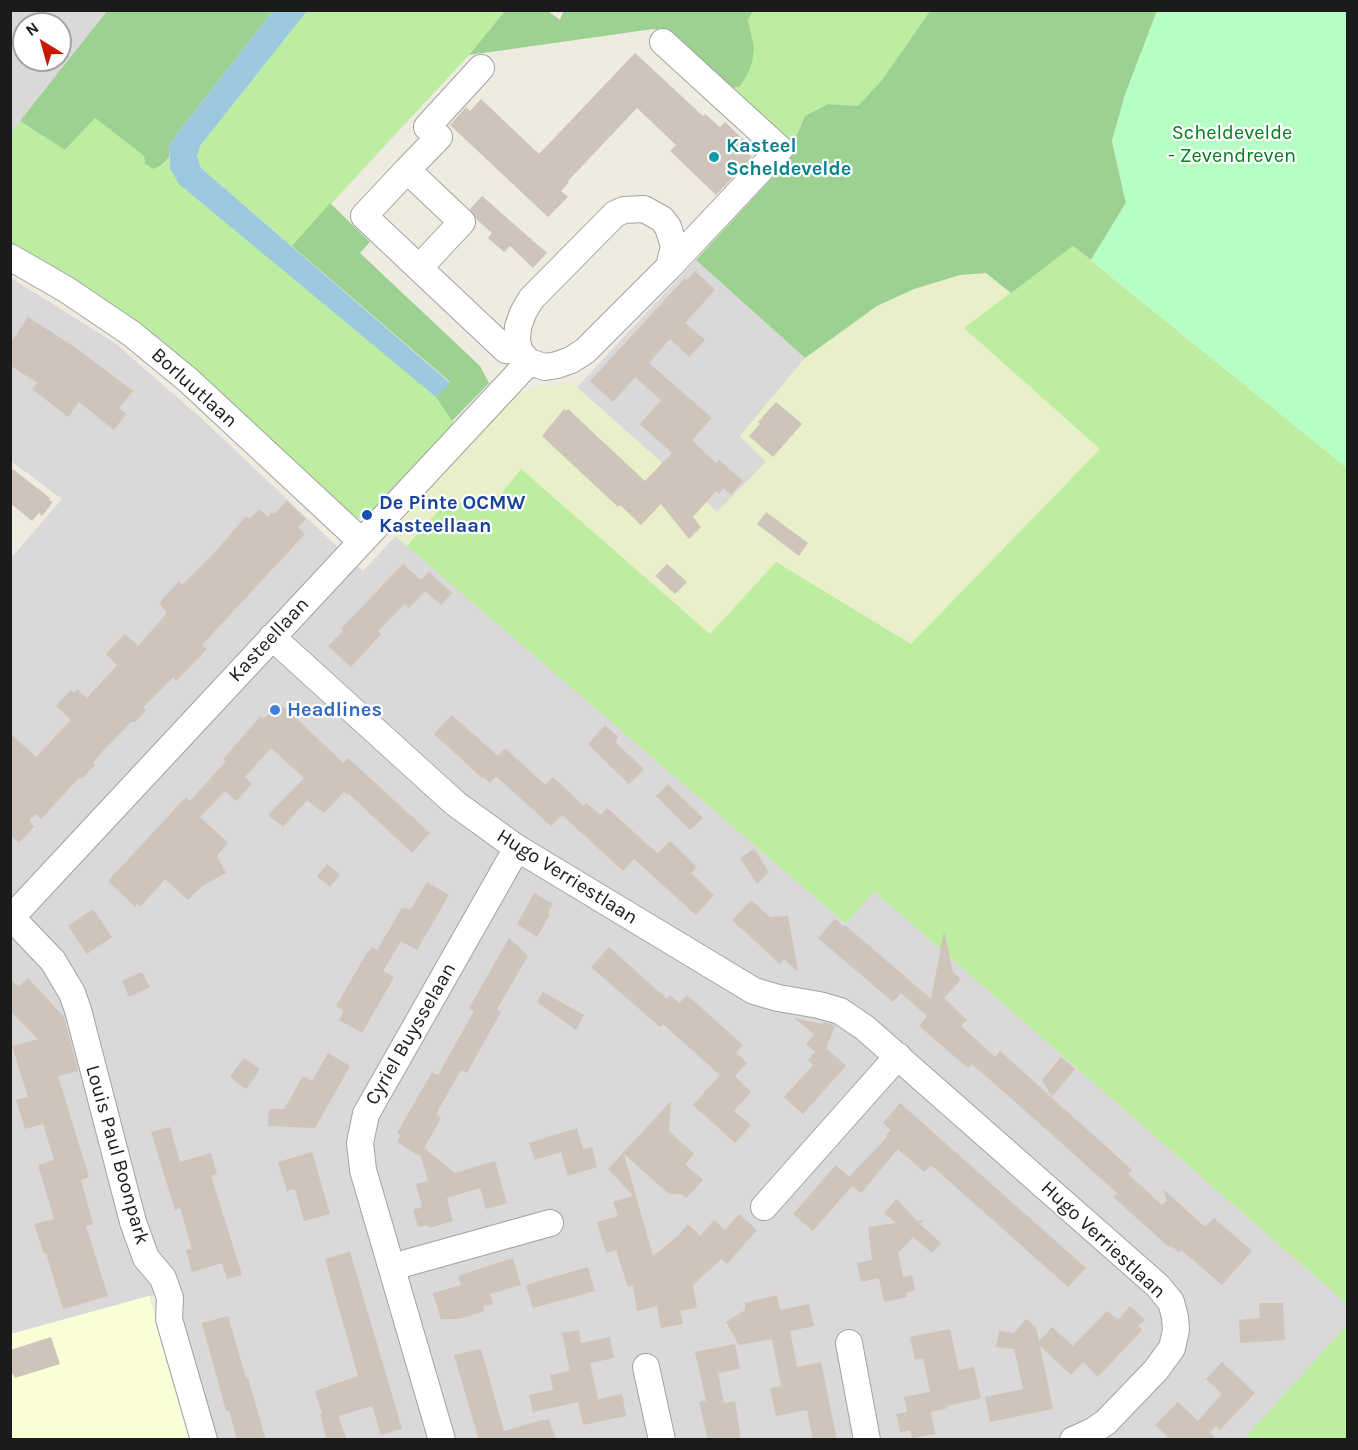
<!DOCTYPE html>
<style>
body{margin:0}
#map{position:relative;width:1358px;height:1450px;overflow:hidden;background:#eeebe0;font-family:Karla,sans-serif}
canvas{display:block}
.frame{position:absolute;inset:0;border:12px solid #1b1b1b;pointer-events:none}
.north{position:absolute;left:12px;top:12px;width:60px;height:60px;box-sizing:border-box;background:#fff;border:2px solid #a4a4a4;border-radius:50%;rotate:323deg;font-size:16px;font-weight:700;line-height:24px;text-align:center;color:#1b1b1b}
.north::after{content:'';display:block;margin:auto;width:21px;height:27px;background:#c71800;clip-path:polygon(50% 0,100% 100%,50% 72%,0 100%)}
</style>
<div id="map">
<canvas width="1358" height="1450"></canvas>
<div class="frame"></div>
<div class="north">N</div>
</div>
<script>
const g = document.querySelector('canvas').getContext('2d');
g.lineJoin = 'round';
function paint(path, color) {
  g.fillStyle = color;
  g.fill(path, 'evenodd');
}
function poly(rows) {
  const path = new Path2D();
  for (const r of rows) {
    path.moveTo(r[0], r[1]);
    for (let i = 2; i < r.length; i += 2) path.lineTo(r[i], r[i + 1]);
  }
  return path;
}
function stroke(path, color, width, dash) {
  g.strokeStyle = color;
  g.lineWidth = width;
  g.lineCap = dash ? 'butt' : 'round';
  g.setLineDash(dash || []);
  g.stroke(path);
}
function label(font, color, halo, rows, align = 'center') {
  g.font = font + ' Karla,sans-serif';
  g.lineWidth = 4.5;
  g.setLineDash([]);
  g.textBaseline = 'middle';
  g.strokeStyle = halo;
  g.fillStyle = color;
  for (const [text, x, y, turn = 0] of rows) {
    g.save();
    g.translate(x, y);
    g.rotate((+turn || 0) * Math.PI / 180);
    g.textAlign = isNaN(turn) ? turn : align;
    if (halo) g.strokeText(text, 0, 0);
    g.fillText(text, 0, 0);
    g.restore();
  }
}
paint(poly([
 [11,11,107,11,11,133],
 [24,24,60,24,60,60,24,60],
 [696,260,805,358,740,436,766,462,717,512,577,387],
 [11,278,115,343,201,418,363,571,396,536,846,924,874,891,1347,1304,1347,1325,1244,1440,210,1439,189,1371,176,1290,149,1296,11,1334,11,558,62,499,11,461]
]), '#dad8d8');
paint(poly([
 [149,1296,193,1439,11,1440,11,1334]
]), '#faffd8');
paint(poly([
 [986,273,1011,293,964,329,1100,449,911,644,776,562,710,634,521,469,501,494,475,507,448,500,407,546,389,530,514,398,535,387,570,383,577,387,717,512,766,462,740,436,805,358,877,306,914,289,960,275]
]), '#e8efc9');
paint(poly([
 [307,11,505,11,469,55,292,246,201,168,197,156,200,146],
 [753,11,930,11,882,80,858,106,828,104,805,116,792,146,728,88,750,33,748,20],
 [95,118,144,156,145,164,153,169,163,165,169,157,170,169,436,397,457,427,372,517,352,519,11,246,11,133,20,121,65,150],
 [1073,246,1347,468,1347,1304,874,891,846,924,407,546,448,500,475,507,501,494,521,469,710,634,776,562,911,644,1100,449,964,328],
 [1347,1325,1347,1439,1244,1439]
]), '#bdeda0');
paint(poly([
 [564,10,753,11,748,20,754,48,752,63,746,77,739,87,728,88,666,31,653,29,469,55,505,11,548,11,560,20],
 [107,11,273,11,177,134,169,146,169,157,162,165,153,169,145,164,144,156,95,118,65,150,20,121],
 [930,11,1157,11,1125,95,1112,141,1126,203,1091,260,1073,246,1011,293,986,273,960,275,914,289,877,306,805,358,696,260,784,165,805,116,828,104,858,106,882,80],
 [330,203,370,242,360,253,480,366,489,383,452,421,436,397,450,382,292,246]
]), '#9cd191');
paint(poly([
 [1157,11,1347,11,1347,468,1091,260,1126,203,1112,141,1125,95]
]), '#b7fec5');
paint(poly([
 [273,11,307,11,200,146,197,156,201,168,450,383,436,397,179,184,170,169,169,146,177,134]
]), '#9cc8e0');
paint(poly([
 [635,53,703,116,705,114,720,127,725,122,747,143,742,148,752,157,716,195,670,151,676,145,637,108,568,181,569,182,561,191,568,197,548,217,450,125,466,107,470,111,481,99,539,154],
 [482,196,547,253,533,268,510,246,504,252,488,238,492,233,476,219,470,209],
 [695,271,715,290,685,323,705,340,689,357,670,339,649,363,712,418,692,440,716,463,719,460,743,481,731,495,723,488,719,494,716,491,693,517,701,527,689,539,661,504,641,525,620,505,618,507,542,436,564,409,566,411,568,409,645,481,672,453,640,424,661,400,635,377,613,402,590,381,685,278,687,280],
 [28,317,76,348,133,391,119,408,126,414,114,430,79,402,68,417,32,389,37,383,10,365,10,344],
 [776,402,802,424,773,457,749,436,760,424,758,422],
 [10,467,50,498,49,500,53,502,42,516,39,513,32,521,10,503],
 [287,501,306,519,298,527,305,534,202,645,207,649,176,681,173,677,143,708,146,710,135,722,131,722,102,752,93,763,95,765,82,779,80,777,41,819,36,814,29,820,34,827,19,843,10,835,10,733,36,757,71,720,56,706,71,690,74,693,77,689,87,698,117,665,106,654,125,634,138,646,167,613,159,603,179,581,182,585,217,550,246,516,250,519,259,509,268,517,272,512,274,514],
 [766,512,808,543,799,556,757,524],
 [403,564,421,580,429,572,452,593,441,605,425,591,409,608,405,604,378,631,381,634,351,667,328,646,343,631,341,629],
 [667,564,687,582,675,594,655,576],
 [282,707,287,709,343,763,348,758,430,833,412,853,349,794,348,795,344,792,324,813,307,800,283,827,268,815,304,778,271,748,245,777,252,784,236,801,225,791,200,817,228,843,217,856,226,873,202,886,188,900,165,879,140,907,137,904,135,907,108,881,186,797,190,801,226,761,223,759,261,716,263,719,276,708],
 [452,715,498,756,505,748,545,785,553,777,584,806,586,803,601,815,607,808,656,852,658,853,670,841,697,867,691,873,714,895,696,915,634,859,623,871,562,815,551,826,496,776,490,783,483,777,482,778,434,734],
 [605,725,618,737,615,742,644,769,629,784,588,744],
 [668,784,703,818,690,830,656,796],
 [754,849,769,872,757,884,740,858],
 [327,864,340,875,330,887,317,876],
 [427,882,449,895,417,950,401,941,383,971,394,977,362,1033,339,1020,344,1011,336,1006,368,951,369,952,372,947,377,950,402,908,411,909],
 [534,893,553,904,548,913,550,914,537,937,517,924],
 [751,900,770,917,788,916,798,972,784,959,780,964,732,920],
 [93,909,112,937,87,954,68,926],
 [835,919,844,927,845,925,931,999,944,931,953,972,961,979,944,998,967,1020,961,1026,995,1057,1000,1051,1132,1170,1128,1174,1162,1205,1166,1201,1167,1202,1163,1189,1205,1227,1214,1218,1252,1251,1222,1285,1181,1250,1179,1252,1170,1245,1169,1247,1113,1197,1117,1193,1039,1123,972,1064,968,1068,919,1026,927,1016,901,993,893,1002,818,938],
 [509,938,528,956,497,1009,501,1012,467,1073,461,1070,436,1114,441,1118,424,1148,455,1173,495,1161,507,1203,486,1209,480,1188,447,1198,453,1221,429,1228,428,1225,418,1227,413,1210,422,1207,416,1184,428,1181,420,1154,419,1156,397,1142,401,1135,397,1133,432,1072,438,1075,474,1011,469,1008],
 [609,947,667,999,670,995,679,1003,687,995,743,1045,736,1053,747,1063,735,1076,751,1092,734,1111,751,1125,735,1143,693,1105,720,1075,663,1024,660,1027,591,967],
 [142,972,150,987,129,997,122,981],
 [28,978,64,1017,78,1071,58,1076,89,1177,81,1180,93,1224,86,1226,108,1296,63,1309,46,1253,44,1254,34,1224,54,1219,38,1165,54,1160,43,1124,25,1129,16,1100,28,1097,12,1046,38,1039,10,1011,10,979,19,987],
 [543,992,584,1015,576,1030,537,1002],
 [794,1018,822,1024,824,1022,835,1026,826,1048,846,1066,803,1114,784,1097,813,1065,808,1060,815,1052,806,1044,814,1034],
 [328,1053,350,1066,315,1128,268,1126,269,1109,284,1109,303,1076,312,1081],
 [1061,1057,1075,1069,1052,1097,1042,1080],
 [244,1058,260,1069,246,1089,230,1077],
 [671,1101,669,1131,694,1154,685,1164,703,1180,686,1198,682,1194,669,1194,624,1154,653,1256,678,1236,688,1224,700,1236,714,1220,725,1230,739,1214,757,1230,727,1264,721,1259,693,1285,697,1308,680,1311,683,1324,661,1328,657,1306,637,1311,633,1285,628,1287,616,1250,606,1253,597,1222,618,1216,613,1202,633,1196,608,1169],
 [900,1103,1086,1268,1068,1287,931,1165,924,1172,898,1149,861,1193,852,1186,813,1231,793,1214,836,1165,849,1177,887,1137,886,1136,891,1130,883,1123],
 [170,1127,180,1162,211,1153,217,1174,211,1176,242,1275,227,1279,222,1263,192,1272,186,1250,192,1249,180,1208,175,1210,151,1132],
 [577,1128,583,1149,592,1147,597,1167,568,1176,561,1152,535,1160,529,1143],
 [312,1152,330,1214,304,1221,295,1189,287,1191,278,1162],
 [897,1199,917,1221,924,1220,920,1224,941,1243,932,1253,913,1237,898,1253,903,1277,912,1275,915,1290,906,1293,907,1297,884,1302,879,1278,861,1282,857,1263,872,1260,868,1227,896,1223,884,1213],
 [350,1252,402,1429,381,1435,372,1406,338,1416,347,1440,327,1440,320,1414,322,1413,315,1391,358,1376,325,1259],
 [513,1258,521,1285,490,1294,493,1304,483,1306,484,1311,460,1319,441,1319,433,1293,461,1285,458,1276],
 [588,1267,595,1291,533,1308,526,1285],
 [777,1295,780,1310,809,1304,814,1326,790,1331,797,1367,821,1362,837,1440,813,1440,807,1410,776,1416,770,1388,781,1386,772,1339,739,1345,726,1322,745,1310,745,1303],
 [1259,1303,1283,1303,1285,1340,1240,1343,1239,1320,1260,1318],
 [1130,1306,1145,1320,1138,1326,1142,1330,1098,1377,1083,1362,1071,1375,1040,1346,1053,1409,990,1422,985,1397,1023,1389,1014,1349,996,1347,999,1331,1014,1333,1026,1319,1036,1327,1039,1342,1052,1327,1073,1346,1107,1311,1118,1320],
 [228,1316,246,1378,248,1378,266,1440,237,1440,229,1410,226,1411,202,1323],
 [950,1329,959,1370,974,1367,981,1398,947,1406,948,1408,931,1412,935,1434,912,1438,910,1430,900,1432,896,1414,907,1412,904,1397,930,1392,923,1358,915,1360,910,1337],
 [579,1330,581,1343,610,1337,614,1358,590,1363,598,1399,622,1394,626,1416,583,1425,578,1402,533,1412,529,1395,553,1390,550,1375,570,1371,562,1333],
 [51,1337,60,1364,15,1378,13,1374,10,1375,10,1350],
 [735,1344,740,1369,718,1373,724,1403,735,1401,741,1440,708,1440,699,1402,706,1401,695,1352],
 [481,1349,504,1431,542,1420,549,1420,556,1440,479,1440,454,1355],
 [1222,1362,1255,1393,1220,1430,1216,1426,1210,1432,1217,1440,1171,1440,1155,1425,1178,1402,1198,1421,1222,1394,1206,1379]
]), '#cec4b9');
const minor = poly([
 [663,42,780,149,669,267,585,351,571,360,557,365,545,367,529,362,519,351,517,340,518,327,523,313,531,299,615,214,624,210,644,209,662,219,668,227,674,246,669,267],
 [407,170,439,137,427,127,481,68],
 [10,257,67,290,132,334,188,380,361,541],
 [419,268,364,216,407,170,462,222,419,268,506,350,519,351],
 [272,637,456,804,517,848,754,991,778,998,819,1005,840,1011,865,1028,1158,1286,1171,1302,1175,1317,1176,1330,1172,1348,1156,1370,1106,1422,1093,1431,1073,1440],
 [12,918,53,961,72,993,78,1010,133,1222,146,1258,163,1278,170,1298,169,1319,204,1440],
 [10,919,529,362],
 [764,1207,898,1056],
 [392,1267,550,1223],
 [849,1343,867,1440],
 [646,1367,662,1440],
 [442,1440,363,1170,360,1143,366,1114,517,848]
]);
stroke(minor, '#a2a2a2', 28);
stroke(minor, '#fff', 26);
for (const [x, y, r, color] of [
 [714,157,6,"#0f9aa8"],
 [367,515,6,"#1a4fb4"],
 [275,710,6,"#3f7fe0"]
]) {
  const dot = new Path2D();
  dot.arc(x, y, r, 0, 2 * Math.PI);
  g.fillStyle = color;
  g.fill(dot);
  stroke(dot, '#fff', 2);
}
label('20px', '#02801c', '#fff', [
 ["Scheldevelde",1232,133],
 ["- Zevendreven",1232,156]
]);
label('bold 20px', '#0d838f', '#fff', [
 ["Kasteel",726,146],
 ["Scheldevelde",726,169]
], 'left');
label('20px', '#1b1b1b', '#fff', [
 ["Borluutlaan",194,388,42],
 ["Kasteellaan",269,640,-47],
 ["Hugo Verriestlaan",567,877,32],
 ["Cyriel Buysselaan",411,1034,-60],
 ["Louis Paul Boonpark",117,1155,74],
 ["Hugo Verriestlaan",1103,1240,43]
]);
label('bold 20px', '#164399', '#fff', [
 ["De Pinte OCMW",379,503],
 ["Kasteellaan",379,526]
], 'left');
label('bold 20px', '#366cbe', '#fff', [
 ["Headlines",287,710]
], 'left');
</script>
